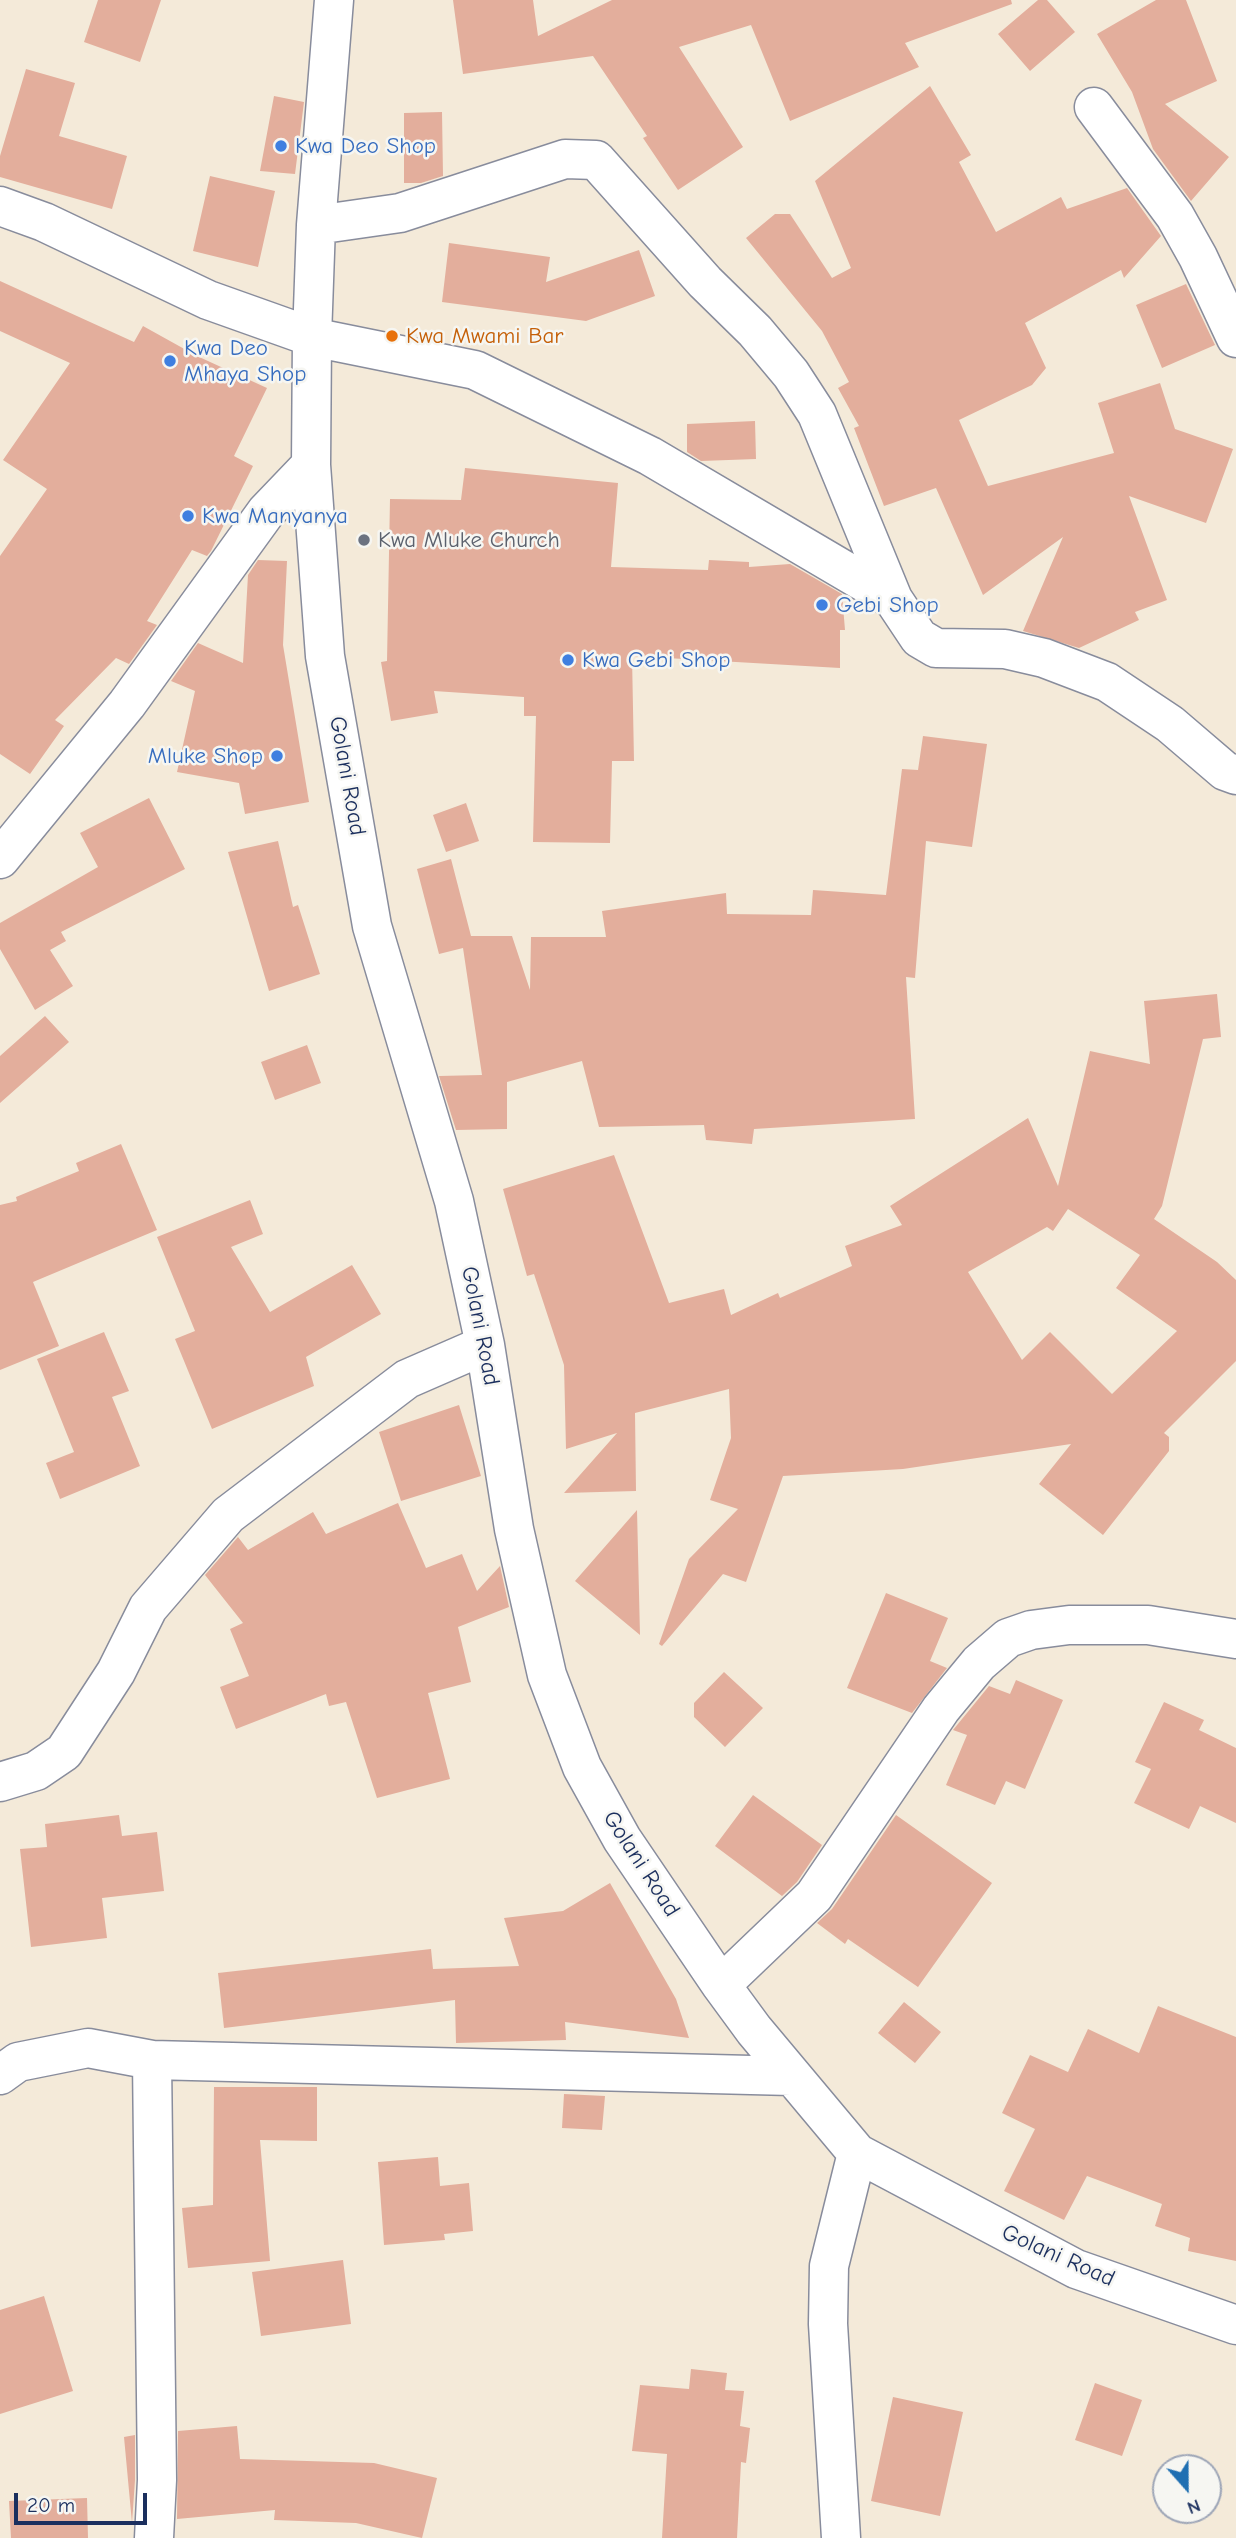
<!DOCTYPE html>
<style>
body{margin:0}
#map{position:relative;width:1236px;height:2538px;overflow:hidden;background:#f4ead9;font-family:"Comic Neue",sans-serif}
canvas{display:block}
.north{position:absolute;left:1152px;top:2454px;width:70px;height:70px;box-sizing:border-box;background:#f6f6f2;border:2px solid #9ea6b7;border-radius:50%;rotate:159deg;font-size:19px;font-weight:700;line-height:28px;text-align:center;color:#1b2f5e}
.north::after{content:'';display:block;margin:auto;width:24px;height:32px;background:#1f6fb2;clip-path:polygon(50% 0,100% 100%,50% 72%,0 100%)}
.scale{position:absolute;left:14px;top:2493px;width:133px;height:32px;box-sizing:border-box;border:4px solid #1b2f5e;border-top:0;padding-left:9px;font-size:21px;line-height:24px;white-space:nowrap;color:#1b2f5e;-webkit-text-stroke:5px #f6f6f2;paint-order:stroke}
</style>
<div id="map">
<canvas width="1236" height="2538"></canvas>
<div class="north">N</div>
<div class="scale">20 m</div>
</div>
<script>
const g = document.querySelector('canvas').getContext('2d');
g.lineJoin = 'round';
function paint(path, color) {
  g.fillStyle = color;
  g.fill(path, 'evenodd');
}
function poly(rows) {
  const path = new Path2D();
  for (const r of rows) {
    path.moveTo(r[0], r[1]);
    for (let i = 2; i < r.length; i += 2) path.lineTo(r[i], r[i + 1]);
  }
  return path;
}
function stroke(path, color, width, dash) {
  g.strokeStyle = color;
  g.lineWidth = width;
  g.lineCap = dash ? 'butt' : 'round';
  g.setLineDash(dash || []);
  g.stroke(path);
}
function label(font, color, halo, rows, align = 'center') {
  g.font = font + ' "Comic Neue",sans-serif';
  g.lineWidth = 5;
  g.setLineDash([]);
  g.textBaseline = 'middle';
  g.strokeStyle = halo;
  g.fillStyle = color;
  for (const [text, x, y, turn = 0] of rows) {
    g.save();
    g.translate(x, y);
    g.rotate((+turn || 0) * Math.PI / 180);
    g.textAlign = isNaN(turn) ? turn : align;
    if (halo) g.strokeText(text, 0, 0);
    g.fillText(text, 0, 0);
    g.restore();
  }
}
paint(poly([
 [98,0,161,0,140,62,84,42],
 [453,0,533,0,538,36,612,0,1011,0,1012,4,905,43,919,67,790,121,751,25,679,47,743,147,678,190,643,138,647,136,593,56,463,74],
 [1038,0,1047,0,1075,32,1030,71,998,34],
 [1156,0,1186,0,1217,81,1165,104,1229,157,1191,201,1153,149,1132,92,1097,34],
 [26,69,75,83,59,136,127,156,112,209,0,177,0,156],
 [930,86,971,155,959,162,996,232,1061,197,1067,209,1127,188,1161,236,1124,278,1121,270,1025,323,1046,368,1032,385,959,420,988,486,1114,453,1098,403,1160,383,1175,429,1233,449,1206,523,1129,496,1167,600,1135,612,1139,620,1079,648,1023,631,1063,537,983,595,936,488,884,506,854,428,859,426,838,388,849,382,822,331,746,238,775,214,790,214,832,278,851,268,815,181],
 [274,96,304,102,295,174,260,171],
 [442,112,443,176,421,183,404,183,404,113],
 [210,176,275,191,258,267,193,251],
 [449,243,550,257,546,282,639,250,655,296,586,321,442,302],
 [0,281,134,342,143,326,197,356,267,388,234,456,253,466,211,551,207,556,192,550,147,621,157,625,129,664,116,658,55,720,64,726,30,774,0,754,0,556,47,489,3,460,70,363,0,331],
 [1186,284,1215,345,1162,368,1136,305],
 [755,421,756,459,701,461,687,452,687,424],
 [465,468,618,483,611,567,708,570,709,560,749,562,749,567,790,564,842,594,845,630,840,630,840,668,632,656,634,761,612,761,610,843,533,842,536,716,524,716,524,697,434,691,438,713,391,721,381,662,387,661,390,499,461,500],
 [258,560,287,561,283,645,309,802,245,814,239,783,177,772,195,691,171,681,198,643,243,663,248,575],
 [923,736,987,744,972,847,926,841,915,978,906,977,915,1119,754,1129,752,1144,706,1140,704,1125,599,1127,582,1061,507,1082,507,1129,456,1130,439,1076,482,1075,463,948,439,954,417,869,451,859,471,936,512,936,530,990,531,937,606,937,602,911,726,893,727,914,811,915,813,890,886,895,902,769,918,770],
 [149,798,185,869,61,932,66,941,50,950,73,986,35,1010,0,949,0,923,98,867,80,833],
 [466,803,479,841,446,852,433,815],
 [278,841,293,907,298,905,320,974,269,991,228,852],
 [1217,994,1221,1037,1203,1039,1162,1206,1154,1219,1217,1262,1236,1280,1236,1361,1164,1433,1169,1437,1169,1451,1103,1535,1039,1484,1071,1444,903,1469,783,1476,746,1582,723,1574,662,1646,659,1644,689,1559,738,1509,710,1500,731,1438,729,1389,635,1413,636,1491,564,1493,617,1433,566,1449,564,1365,534,1274,527,1276,503,1189,614,1155,669,1303,724,1289,731,1315,778,1293,780,1298,852,1266,845,1246,902,1225,890,1206,1028,1118,1058,1186,1090,1051,1150,1064,1144,1001],
 [1068,1209,1140,1255,1116,1288,1177,1331,1112,1394,1050,1332,1022,1360,968,1272,1047,1227,1053,1231],
 [45,1016,69,1042,0,1103,0,1056],
 [307,1045,321,1083,275,1100,261,1062],
 [121,1144,157,1230,33,1282,59,1346,0,1370,0,1205,17,1201,16,1197,79,1171,76,1163],
 [250,1200,263,1234,231,1247,270,1312,352,1265,381,1314,306,1357,314,1386,212,1429,175,1339,195,1331,157,1237],
 [104,1332,129,1391,112,1397,140,1466,60,1499,46,1463,74,1452,37,1359],
 [459,1405,481,1476,401,1501,379,1432],
 [398,1503,426,1568,462,1554,477,1591,500,1566,509,1607,458,1627,471,1682,428,1693,450,1779,377,1798,346,1702,329,1706,326,1694,236,1729,220,1687,249,1676,230,1629,243,1623,205,1575,238,1537,248,1550,313,1512,326,1534],
 [637,1510,640,1635,575,1581],
 [886,1593,948,1618,930,1661,947,1668,912,1713,847,1688],
 [724,1672,763,1708,725,1747,694,1717,694,1703],
 [1016,1680,1063,1700,1025,1789,1006,1781,995,1805,946,1785,967,1735,953,1730,989,1686,1010,1694],
 [1164,1702,1204,1720,1199,1730,1236,1748,1236,1823,1200,1806,1189,1829,1134,1803,1151,1769,1135,1762],
 [753,1795,822,1845,797,1882,782,1896,715,1846],
 [119,1815,122,1836,157,1832,164,1891,102,1898,107,1938,31,1947,20,1849,47,1847,45,1824],
 [896,1815,992,1883,918,1987,848,1939,845,1944,817,1923,832,1909],
 [610,1883,676,1999,689,2038,565,2022,566,2040,456,2043,455,2000,224,2028,218,1973,431,1949,433,1969,519,1966,504,1918,563,1911],
 [904,2002,941,2032,915,2063,878,2033],
 [1158,2006,1236,2037,1236,2261,1188,2251,1190,2238,1155,2226,1162,2204,1087,2176,1064,2220,1004,2191,1035,2129,1002,2113,1030,2055,1068,2072,1088,2029,1139,2053],
 [214,2087,317,2087,317,2141,260,2140,270,2261,188,2268,182,2208,213,2205],
 [564,2094,605,2096,602,2130,562,2128],
 [438,2157,440,2186,469,2183,473,2231,444,2234,445,2240,384,2245,378,2162],
 [343,2260,351,2324,261,2336,252,2272],
 [44,2296,73,2391,0,2414,0,2310],
 [691,2369,727,2373,725,2390,744,2391,740,2426,750,2428,746,2463,741,2462,737,2538,662,2538,667,2454,632,2451,640,2385,689,2389],
 [1095,2383,1142,2400,1122,2456,1075,2440],
 [893,2397,963,2412,940,2516,871,2501],
 [237,2426,240,2459,374,2463,437,2478,422,2538,356,2523,274,2520,275,2510,177,2519,178,2431],
 [135,2435,135,2480,132,2523,124,2437],
 [87,2498,88,2538,11,2538,9,2501]
]), '#e3ae9c');
const street = poly([
 [334,0,316,225,312,337,311,465,325,656,372,926,454,1201,485,1345,514,1529,547,1675,582,1767,622,1839,721,1985,754,2030,857,2153,1076,2269,1236,2325],
 [1094,107,1175,216,1198,257,1236,338],
 [0,206,44,222,208,300,312,337,475,370,650,456,893,599,919,638,936,648,1005,649,1044,658,1107,682,1170,724,1225,771,1236,775],
 [316,225,400,213,565,159,596,160,705,282,755,331,791,374,817,414,893,599],
 [0,859,127,704,266,512,311,465],
 [0,1782,36,1771,64,1752,116,1672,148,1608,228,1515,407,1379,485,1345],
 [721,1985,814,1896,941,1709,979,1663,1008,1638,1031,1630,1069,1625,1148,1625,1236,1639],
 [152,2060,157,2480,154,2538],
 [0,2075,18,2062,88,2048,152,2060,791,2076],
 [841,2538,828,2324,829,2266,857,2153]
]);
stroke(street, '#888c9c', 41);
stroke(street, '#fff', 38);
for (const [x, y, r, color] of [
 [281,146,7,"#3f7fe0"],
 [392,336,7,"#e8710a"],
 [170,361,7,"#3f7fe0"],
 [188,516,7,"#3f7fe0"],
 [364,540,7,"#6b7280"],
 [822,605,7,"#3f7fe0"],
 [568,660,7,"#3f7fe0"],
 [277,756,7,"#3f7fe0"]
]) {
  const dot = new Path2D();
  dot.arc(x, y, r, 0, 2 * Math.PI);
  g.fillStyle = color;
  g.fill(dot);
  stroke(dot, '#f6f6f2', 2.5);
}
label('23px', '#366cbe', '#f6f6f2', [
 ["Kwa Deo Shop",295,146],
 ["Kwa Deo",184,348],
 ["Mhaya Shop",184,374],
 ["Kwa Manyanya",202,516],
 ["Gebi Shop",836,605],
 ["Kwa Gebi Shop",582,660],
 ["Mluke Shop",263,756,"right"]
], 'left');
label('23px', '#c56008', '#f6f6f2', [
 ["Kwa Mwami Bar",406,336]
], 'left');
label('23px', '#5b616d', '#f6f6f2', [
 ["Kwa Mluke Church",378,540]
], 'left');
label('23px', '#1b2f5e', '#f6f6f2', [
 ["Golani Road",347,776,80],
 ["Golani Road",480,1326,79],
 ["Golani Road",641,1864,57],
 ["Golani Road",1058,2256,24]
]);
</script>
